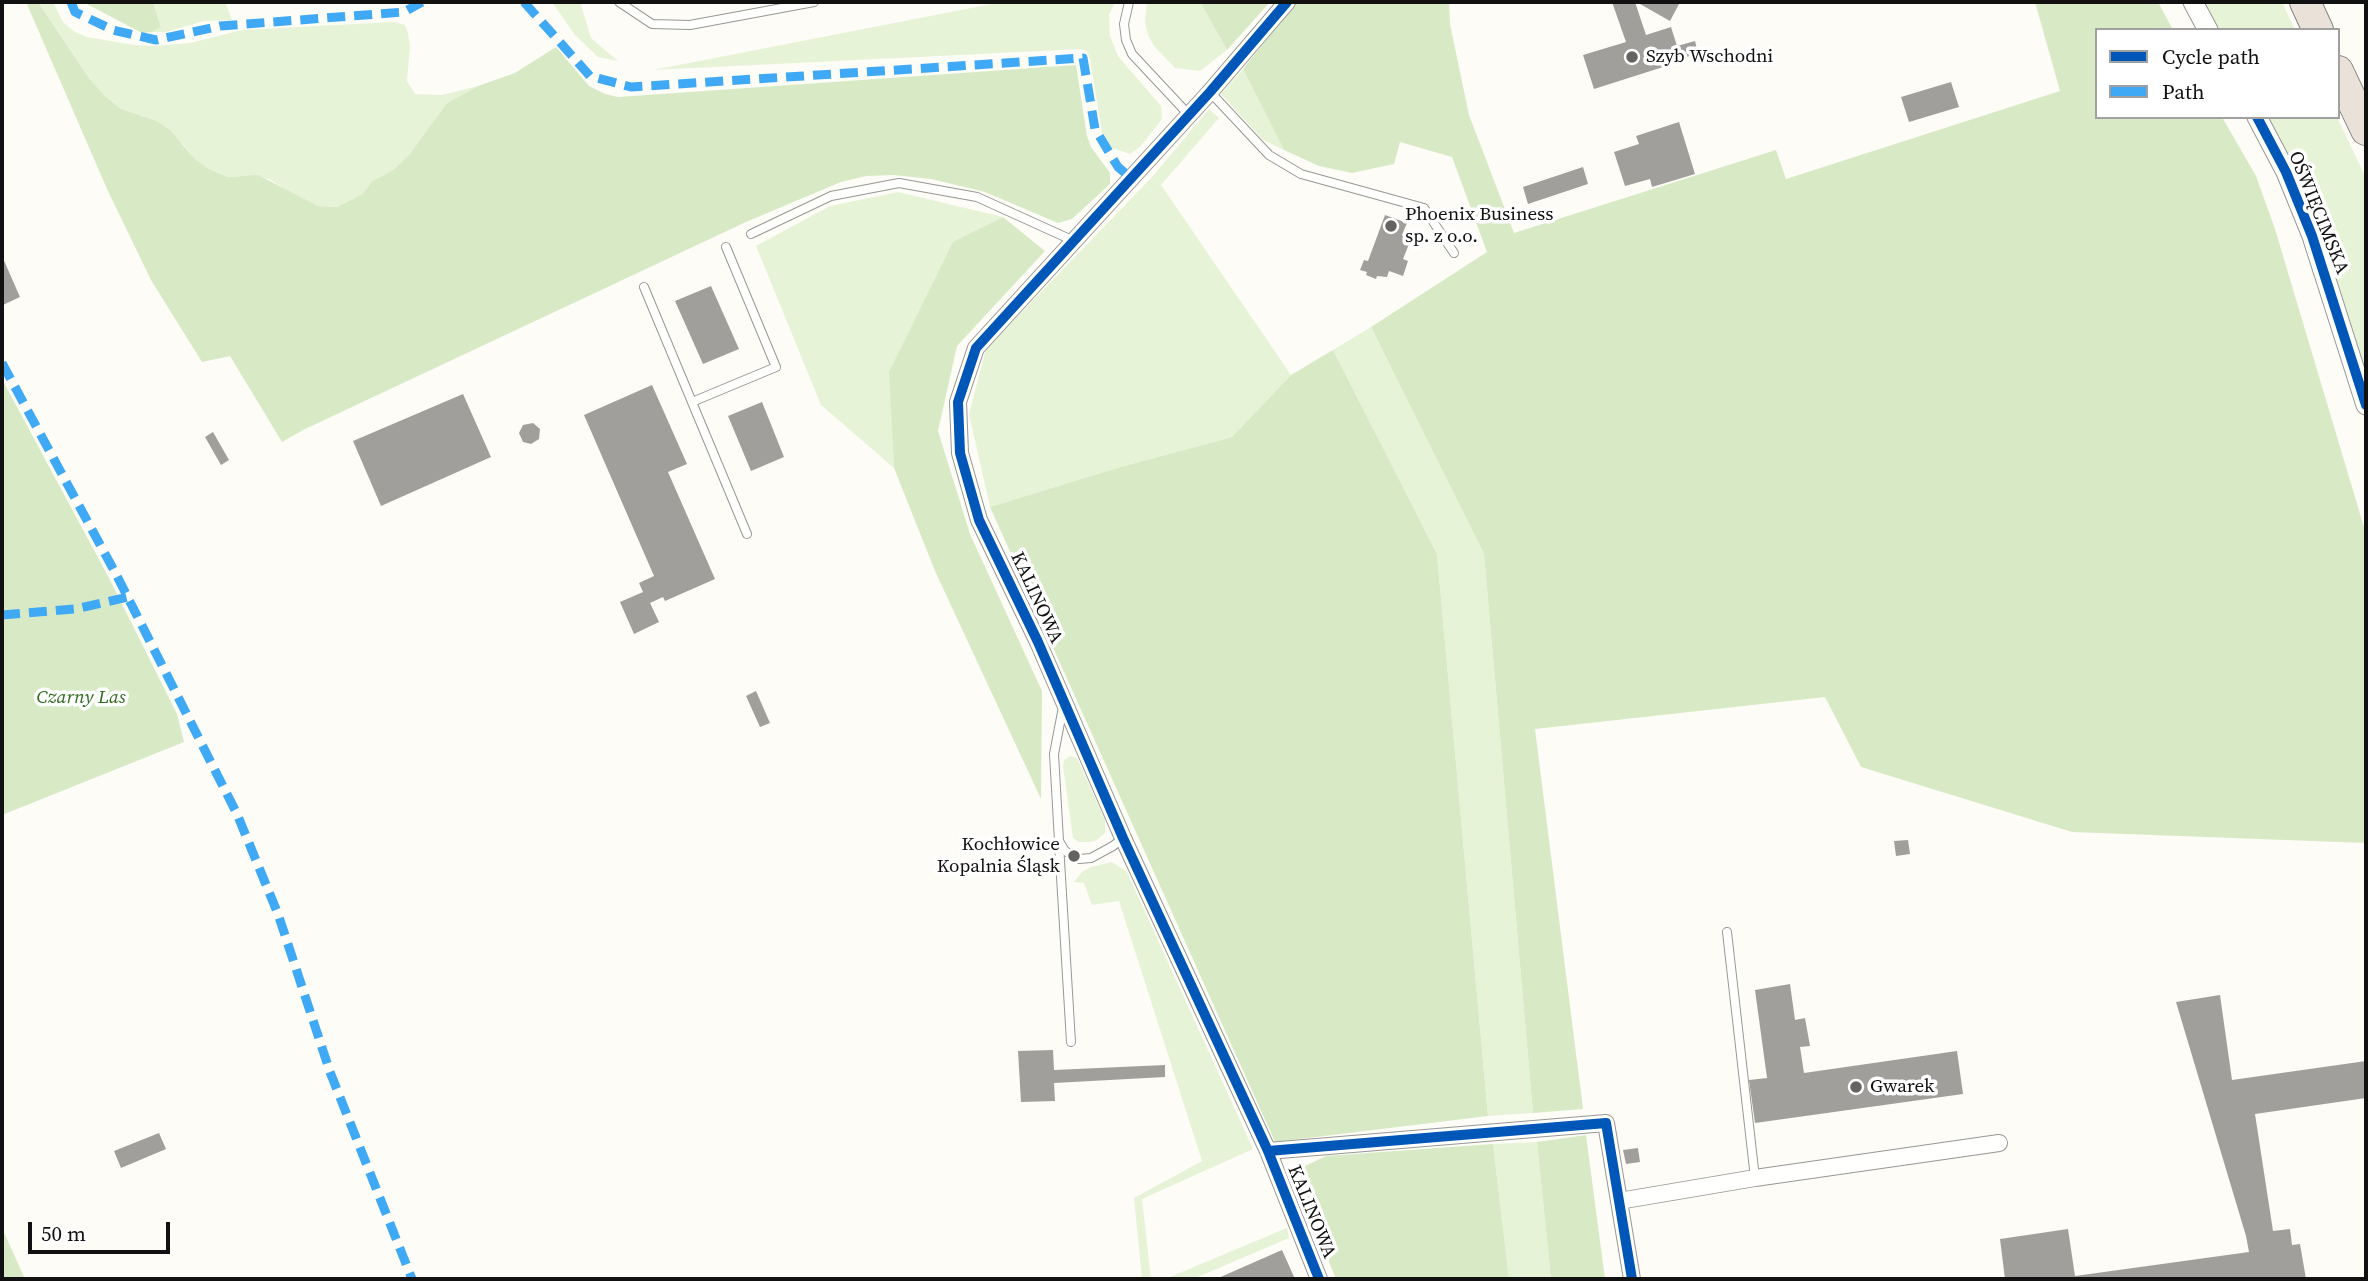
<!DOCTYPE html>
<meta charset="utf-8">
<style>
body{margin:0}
#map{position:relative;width:2368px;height:1281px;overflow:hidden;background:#fdfcf7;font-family:"Source Serif 4",serif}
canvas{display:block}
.frame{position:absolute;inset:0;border:4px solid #111;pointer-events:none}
.legend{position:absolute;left:2095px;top:28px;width:245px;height:91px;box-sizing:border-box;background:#fff;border:2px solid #a0a0a0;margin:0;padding:9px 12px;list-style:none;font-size:21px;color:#111}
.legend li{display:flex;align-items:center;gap:14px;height:35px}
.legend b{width:35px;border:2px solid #a0a0a0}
.scale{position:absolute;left:28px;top:1222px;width:142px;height:32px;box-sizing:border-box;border:4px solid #111;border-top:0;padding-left:9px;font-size:21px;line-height:24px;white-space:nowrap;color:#111;-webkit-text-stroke:5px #fff;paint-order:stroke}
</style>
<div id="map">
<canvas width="2368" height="1281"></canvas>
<div class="frame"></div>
<ul class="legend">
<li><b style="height:9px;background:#0057b8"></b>Cycle path</li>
<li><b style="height:9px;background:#3fa9f5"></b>Path</li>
</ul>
<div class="scale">50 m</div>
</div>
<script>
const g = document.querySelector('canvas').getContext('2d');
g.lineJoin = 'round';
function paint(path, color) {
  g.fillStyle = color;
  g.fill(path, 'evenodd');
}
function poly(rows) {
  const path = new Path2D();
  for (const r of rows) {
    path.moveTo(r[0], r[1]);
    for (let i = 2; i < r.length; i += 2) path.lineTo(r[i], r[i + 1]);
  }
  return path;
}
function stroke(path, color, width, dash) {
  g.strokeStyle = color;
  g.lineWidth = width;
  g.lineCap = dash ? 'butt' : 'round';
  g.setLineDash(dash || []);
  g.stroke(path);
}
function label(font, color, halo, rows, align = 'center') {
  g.font = font + ' "Source Serif 4",serif';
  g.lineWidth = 7;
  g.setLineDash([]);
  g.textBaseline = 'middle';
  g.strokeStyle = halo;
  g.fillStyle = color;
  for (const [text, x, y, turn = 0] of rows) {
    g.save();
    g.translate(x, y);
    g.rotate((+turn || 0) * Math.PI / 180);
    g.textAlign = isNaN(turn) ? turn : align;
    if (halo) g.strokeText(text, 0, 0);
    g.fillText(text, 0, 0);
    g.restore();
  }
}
paint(poly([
 [38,2,53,2,63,22,75,32,87,37,134,45,154,46,190,43,242,30,394,22,405,25,408,33,410,47,407,81,415,94,442,95,478,86,447,103,409,155,393,170,372,181,364,194,337,207,318,206,301,199,269,179,241,176,228,177,209,169,195,159,185,146,157,121,121,109,105,96,89,78],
 [153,2,232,2,226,4,232,20,204,21,166,32,152,32,161,26],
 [552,2,580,2,591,38,618,61,598,57,575,35],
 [1002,2,1115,2,1109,15,1110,36,1118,56,1161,106,1162,119,1140,147,1130,154,1104,145,1090,59,1087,51,1081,49,653,70],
 [1147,2,1200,2,1227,50,1200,71,1175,68,1154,46,1148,35,1145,22],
 [2203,2,2282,2,2295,30,2218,30],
 [1243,69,1284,150,1263,140,1221,94],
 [1209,109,1219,118,1161,185,1291,375,1232,437,1117,468,990,507,969,414,986,349,1153,176],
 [2266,117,2337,117,2366,178,2366,371,2312,207],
 [898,192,1003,217,953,243,890,372,894,468,821,405,756,246,830,206],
 [1371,327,1484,554,1533,1113,1488,1116,1437,554,1333,350],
 [1070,756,1077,758,1105,820,1105,833,1097,840,1090,842,1079,842,1073,838,1063,766,1064,760],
 [1112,862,1127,872,1253,1149,1142,1199,1151,1279,1142,1279,1134,1198,1202,1161,1119,901,1092,905,1084,883,1074,882,1082,872,1091,867],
 [1537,1142,1551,1279,1509,1279,1493,1144],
 [1287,1228,1289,1238,1193,1279,1165,1279]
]), '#e7f3d7');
paint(poly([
 [26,2,38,2,89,78,105,96,121,109,157,121,170,130,195,159,209,169,228,177,258,175,318,206,337,207,363,194,372,181,393,170,409,155,447,103,478,86,515,73,556,47,589,86,605,94,618,97,1076,65,1087,136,1091,147,1110,173,1110,184,1072,219,1058,223,985,192,931,179,893,175,866,176,841,182,746,222,303,430,282,442,230,356,202,362,151,280,107,189],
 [83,2,153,2,161,27,152,32,142,33],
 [1200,2,1270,2,1227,50],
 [1297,2,1449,2,1450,24,1469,115,1514,233,1776,150,1786,179,2060,91,2035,2,2158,2,2173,30,2097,30,2097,117,2222,117,2256,176,2275,229,2366,534,2366,843,2072,832,1861,767,1825,697,1535,729,1583,1109,1533,1113,1484,554,1371,327,1487,252,1452,157,1400,142,1394,164,1352,173,1319,166,1284,150,1243,69],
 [1003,217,1045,251,957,346,938,431,970,534,1042,691,1041,799,935,571,894,468,889,372,953,242],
 [1333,350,1437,554,1488,1116,1275,1142,990,507,1117,468,1232,437,1291,375],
 [2,379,109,578,177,714,184,742,2,815],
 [1586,1135,1605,1279,1551,1279,1537,1142],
 [1493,1144,1509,1279,1336,1279,1303,1199,1305,1166,1326,1156],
 [2,1228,25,1279,2,1279]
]), '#d8eac5');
paint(poly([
 [1612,2,1635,2,1646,35,1671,27,1677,46,1695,41,1698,53,1681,59,1682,61,1594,89,1583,55,1626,42],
 [1641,2,1674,2,1679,4,1670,21,1640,4],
 [1951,82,1959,107,1909,122,1901,97],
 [1679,122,1695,174,1652,187,1650,179,1625,186,1614,152,1639,144,1636,136],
 [1583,167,1588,184,1528,204,1523,187],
 [1385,215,1407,223,1402,235,1411,239,1403,259,1408,261,1403,276,1389,271,1387,277,1377,276,1376,279,1366,275,1367,272,1360,270,1364,260,1368,261],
 [2,256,20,297,3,305,2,301],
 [711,286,739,349,703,364,675,301],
 [652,385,687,464,668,472,715,579,665,601,663,597,650,603,659,622,634,634,620,602,643,592,639,583,654,576,584,415],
 [463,394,491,457,381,506,353,441],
 [762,402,784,457,751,471,728,416],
 [533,423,540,429,539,439,531,444,523,442,519,433,523,425],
 [213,432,229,460,221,465,205,437],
 [756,691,770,723,760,727,746,696],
 [1908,840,1910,854,1896,856,1894,841],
 [1790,984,1795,1020,1805,1018,1810,1046,1800,1047,1804,1073,1957,1051,1963,1094,1755,1123,1749,1080,1767,1078,1755,990],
 [2220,995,2232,1080,2366,1061,2366,1098,2255,1114,2273,1231,2290,1229,2292,1245,2300,1244,2306,1279,2005,1279,2000,1239,2068,1229,2075,1276,2249,1252,2246,1236,2176,1002],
 [1053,1050,1054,1070,1165,1065,1165,1077,1054,1083,1055,1101,1021,1102,1018,1051],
 [159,1133,166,1149,121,1168,114,1151],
 [1638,1148,1640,1162,1626,1164,1623,1150],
 [1282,1250,1295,1279,1216,1279]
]), '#a19f9c');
const service = poly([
 [619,2,652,24,690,25,814,2],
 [1129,2,1124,24,1126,40,1132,54,1189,115],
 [1210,92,1269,155,1301,174,1424,208,1454,253],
 [751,234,831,196,899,183,977,197,1074,241],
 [644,287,747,534],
 [692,402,776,367,726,247],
 [1063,707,1054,754,1059,841,1065,851,1074,856,1079,859,1091,858,1113,846,1123,838],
 [1059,844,1071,1042],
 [1727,932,1755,1178]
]);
const minor = poly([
 [1287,2,1210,92,976,348,958,402,960,453,979,520,1038,642,1123,838,1268,1151,1319,1279],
 [1268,1151,1606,1123,1632,1279],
 [1619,1201,1755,1178,1999,1143]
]);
const tertiary = poly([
 [2193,2,2208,30],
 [2257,117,2286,172,2312,236,2366,405]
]);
const motorway = poly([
 [2305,2,2318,30],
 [2338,71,2366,130]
]);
stroke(service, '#979795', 10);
stroke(minor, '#979795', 18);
stroke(tertiary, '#979795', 21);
stroke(motorway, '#858482', 32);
stroke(service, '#fffffe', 8);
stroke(minor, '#fffffe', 16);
stroke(tertiary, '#fffffe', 19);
stroke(motorway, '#eae1d8', 30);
stroke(poly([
 [71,2,75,12,113,30,156,40,220,26,404,12,422,2],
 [524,2,590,76,631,87,1083,58,1095,129,1118,167,1131,178],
 [2,363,117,576,237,814,278,914,330,1072,412,1279],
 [2,615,75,609,128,597]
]), '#3fa9f5', 9, [18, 9]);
stroke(poly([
 [1287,2,1210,92,976,348,958,402,960,453,979,520,1038,642,1123,838,1268,1151,1319,1279],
 [2257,117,2286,172,2312,236,2366,405],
 [1268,1151,1606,1123,1632,1279]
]), '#0057b8', 10);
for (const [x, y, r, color] of [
 [1632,57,7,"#646362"],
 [1391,226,7,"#646362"],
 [1074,856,7,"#646362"],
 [1856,1087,7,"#646362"]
]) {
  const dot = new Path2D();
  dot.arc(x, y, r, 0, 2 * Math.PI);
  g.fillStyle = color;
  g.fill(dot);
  stroke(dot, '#fff', 2.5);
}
label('19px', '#111', '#fff', [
 ["Szyb Wschodni",1646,57],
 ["Phoenix Business",1405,215],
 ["sp. z o.o.",1405,237],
 ["Kochłowice",1060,845,"right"],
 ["Kopalnia Śląsk",1060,867,"right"],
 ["Gwarek",1870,1087]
], 'left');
label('19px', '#111', '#fff', [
 ["OŚWIĘCIMSKA",2318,213,68],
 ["KALINOWA",1036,598,65],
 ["KALINOWA",1311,1212,68]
]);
label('italic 19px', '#2f6b1f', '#fff', [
 ["Czarny Las",81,698]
]);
</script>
